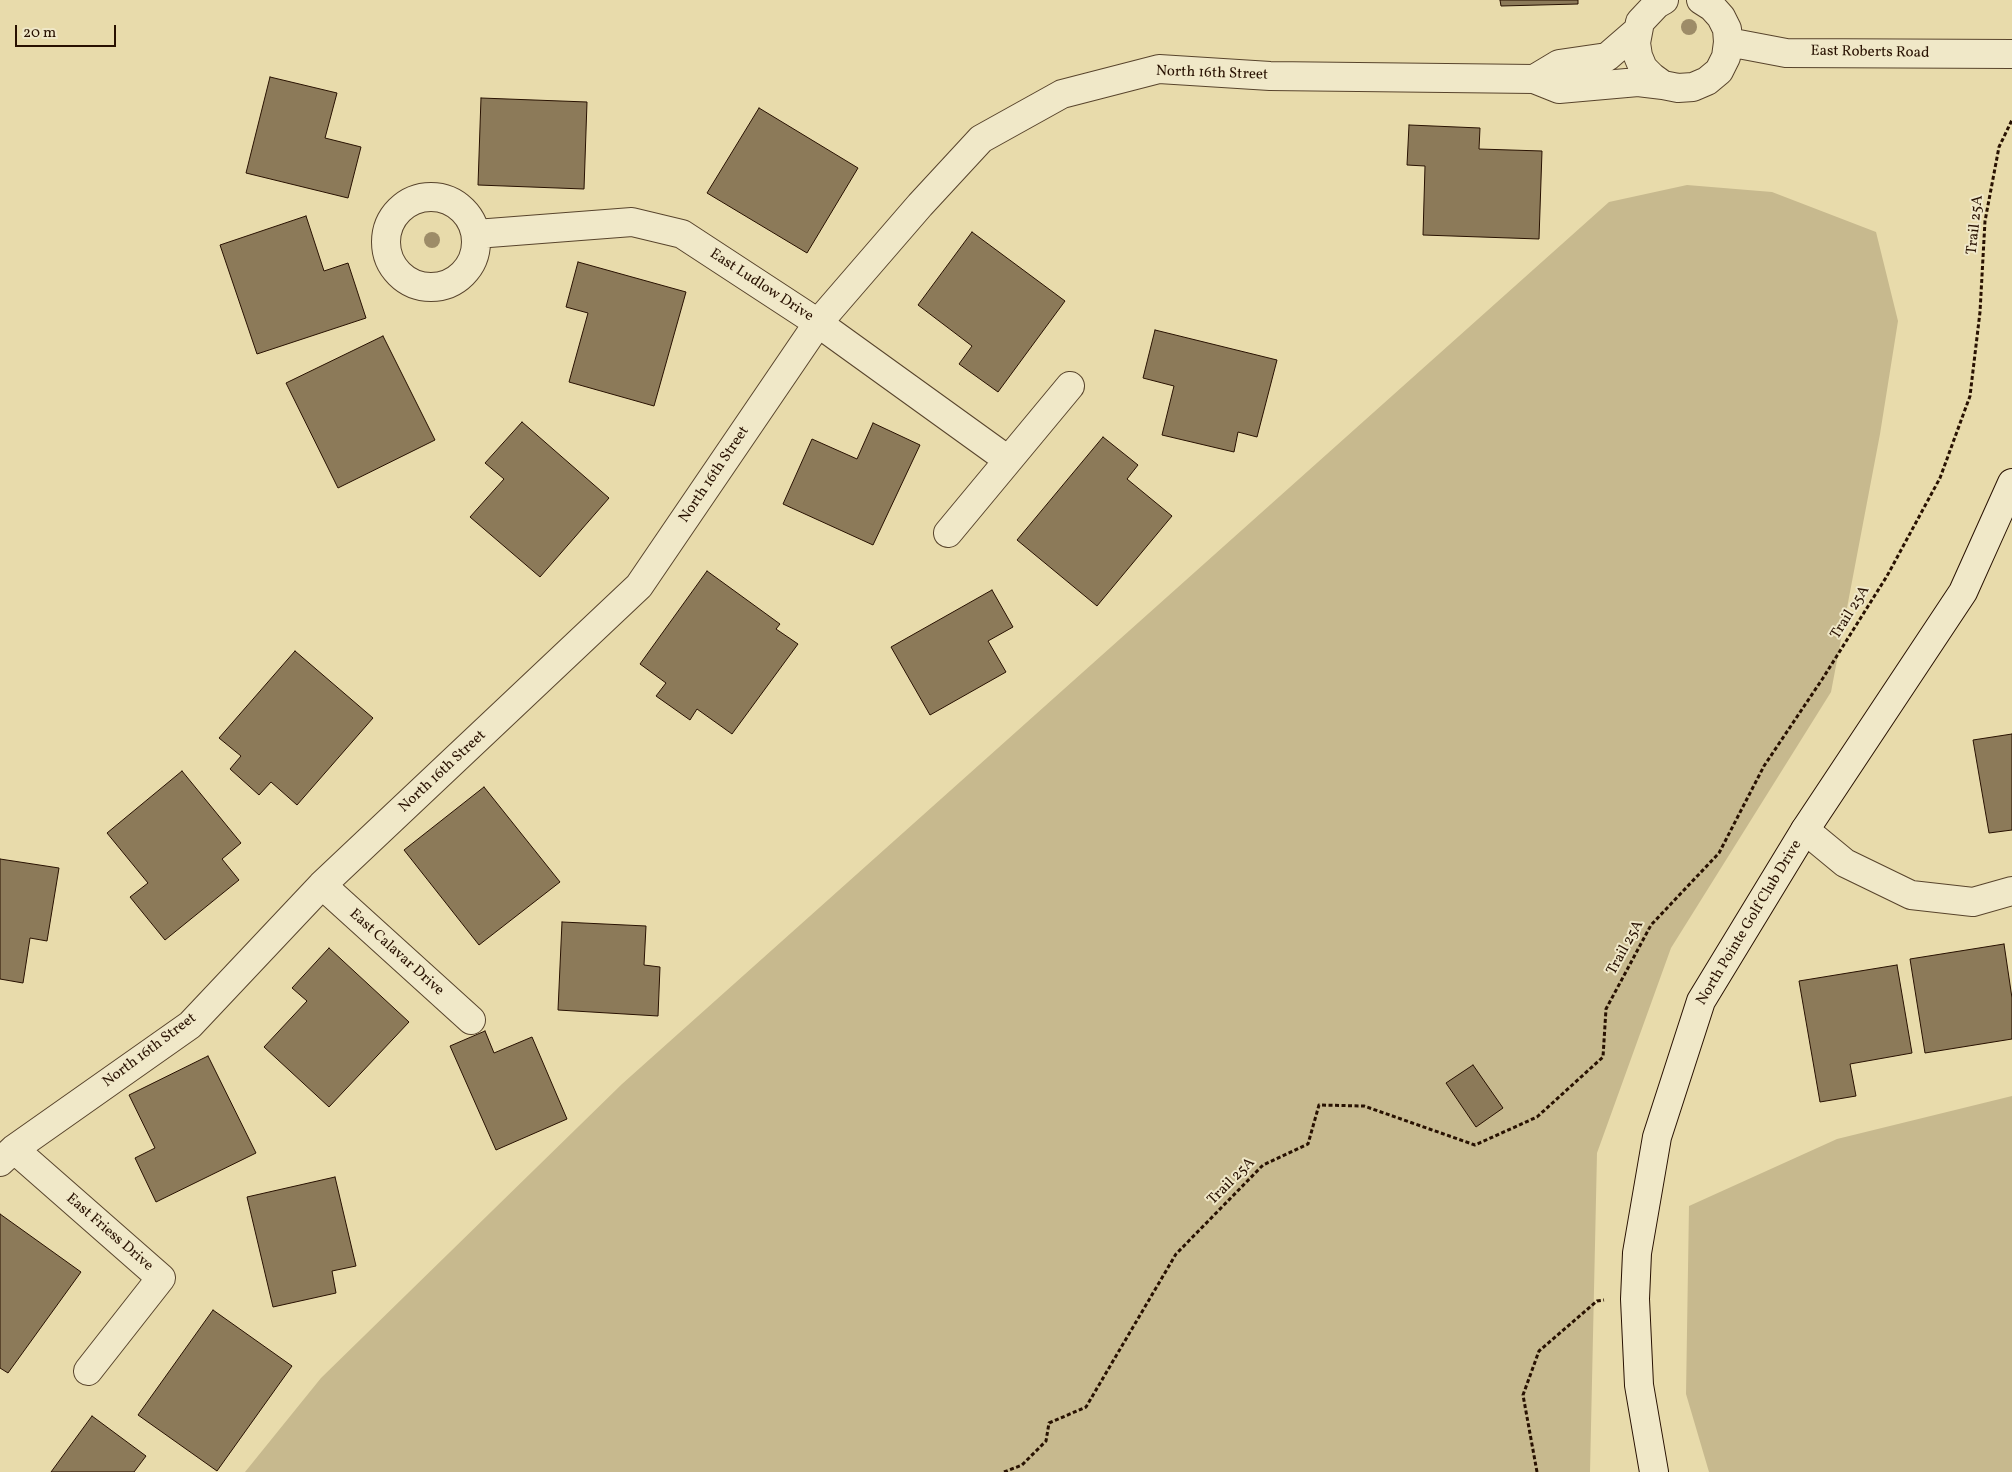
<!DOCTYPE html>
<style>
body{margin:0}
#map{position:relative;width:2012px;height:1472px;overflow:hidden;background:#e8dbab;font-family:Vollkorn,serif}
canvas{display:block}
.scale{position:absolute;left:15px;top:25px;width:101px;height:22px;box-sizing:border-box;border:2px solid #281101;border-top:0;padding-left:6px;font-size:15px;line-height:18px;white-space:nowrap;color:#281101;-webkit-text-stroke:4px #f0e8c8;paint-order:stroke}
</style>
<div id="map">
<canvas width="2012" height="1472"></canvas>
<div class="scale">20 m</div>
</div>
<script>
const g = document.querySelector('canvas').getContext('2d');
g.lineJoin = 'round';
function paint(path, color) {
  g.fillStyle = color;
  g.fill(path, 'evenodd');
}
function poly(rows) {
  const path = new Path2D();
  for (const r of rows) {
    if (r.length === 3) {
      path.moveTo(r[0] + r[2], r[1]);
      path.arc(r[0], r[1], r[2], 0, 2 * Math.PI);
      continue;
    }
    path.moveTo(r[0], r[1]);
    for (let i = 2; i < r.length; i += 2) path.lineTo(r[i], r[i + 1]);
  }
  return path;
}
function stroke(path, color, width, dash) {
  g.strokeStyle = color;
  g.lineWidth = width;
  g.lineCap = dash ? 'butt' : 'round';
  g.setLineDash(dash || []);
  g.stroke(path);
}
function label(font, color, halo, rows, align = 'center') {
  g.font = font + ' Vollkorn,serif';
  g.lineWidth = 4;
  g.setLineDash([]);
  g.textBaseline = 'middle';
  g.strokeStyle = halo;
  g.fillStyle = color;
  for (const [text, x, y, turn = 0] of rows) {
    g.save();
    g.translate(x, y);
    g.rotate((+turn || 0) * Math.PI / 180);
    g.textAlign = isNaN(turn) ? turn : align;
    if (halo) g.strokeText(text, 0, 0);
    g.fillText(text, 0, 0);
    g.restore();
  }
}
paint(poly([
 [1687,185,1772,192,1876,232,1898,321,1880,434,1831,692,1671,948,1597,1153,1590,1472,245,1472,321,1378,622,1084,1609,202],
 [2012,1096,2012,1472,1709,1472,1686,1394,1689,1206,1837,1139]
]), '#c7b98e');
const building = poly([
 [1500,0,1578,0,1578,4,1501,6,1500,0],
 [270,77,337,93,325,138,361,147,348,198,246,173,270,77],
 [481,98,587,102,584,189,478,185,481,98],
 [759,108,858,168,807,253,707,193,759,108],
 [1409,125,1480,128,1479,149,1542,151,1539,239,1423,235,1425,166,1407,165,1409,125],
 [306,216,324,271,348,263,366,318,257,354,220,245,306,216],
 [972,232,1065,301,998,392,959,364,972,346,918,305,972,232],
 [578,262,686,292,654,406,569,382,588,313,566,307,578,262],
 [1155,330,1277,360,1257,437,1238,432,1234,452,1162,435,1174,386,1143,378,1155,330],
 [383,336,435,440,338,488,286,383,383,336],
 [522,422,609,498,540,577,470,517,504,479,485,463,522,422],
 [873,423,920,445,873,545,783,504,812,439,857,459,873,423],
 [1103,437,1138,465,1127,479,1172,516,1097,606,1017,540,1103,437],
 [707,571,780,624,776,629,798,644,732,734,697,709,690,720,656,696,666,683,640,664,707,571],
 [992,590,1013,627,988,641,1006,672,930,715,891,647,992,590],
 [295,651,373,718,297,805,271,782,259,795,230,769,241,756,219,738,295,651],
 [2012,734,2012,830,1989,833,1973,740,2012,734],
 [182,771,241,843,222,859,239,880,165,940,130,897,148,883,107,833,182,771],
 [484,787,560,882,479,945,404,850,484,787],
 [0,859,59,868,47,941,30,938,23,983,0,979,0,859],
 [562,922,646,926,644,965,660,967,658,1016,558,1010,562,922],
 [2004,944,2012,998,2012,1039,1925,1053,1910,959,2004,944],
 [329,948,409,1022,329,1107,264,1047,307,1001,292,988,329,948],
 [1897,965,1912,1053,1850,1064,1856,1096,1820,1102,1799,981,1897,965],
 [485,1031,494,1053,532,1037,567,1119,496,1150,450,1046,485,1031],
 [208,1056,256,1153,156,1202,135,1158,155,1148,129,1095,208,1056],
 [1473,1065,1503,1108,1476,1127,1446,1083,1473,1065],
 [335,1177,356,1266,332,1271,336,1293,273,1307,247,1197,335,1177],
 [0,1214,81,1272,8,1373,0,1368,0,1214],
 [213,1310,292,1366,217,1471,138,1415,213,1310],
 [92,1416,146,1456,134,1472,51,1472,92,1416]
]);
paint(building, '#8c7a59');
stroke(building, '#281101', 1);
const street = poly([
 [1664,0,1657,4,1640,22,1636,43,1638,56,1643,68,1652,77,1663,85,1678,88,1693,87,1707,81,1719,71,1726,57,1728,42,1727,29,1721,17,1712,7,1701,0],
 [1728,42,1786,53,2012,54],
 [1534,79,1559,64,1607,57,1637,31],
 [431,242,45],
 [476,234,632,222,682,234,818,323,1008,460],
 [948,533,1070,386],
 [1805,830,1845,863,1911,895,1973,902,2012,891],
 [322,885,471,1020],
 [14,1149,161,1278,88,1371],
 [0,1162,14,1149,190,1025,322,885,639,586,818,323,920,205,981,139,1062,94,1159,69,1270,76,1534,79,1559,89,1638,82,1663,85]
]);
const secondary = poly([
 [1654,1472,1639,1385,1635,1299,1637,1253,1657,1137,1701,1001,1805,830,1963,592,2012,483]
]);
stroke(street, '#58442c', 30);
stroke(secondary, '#281101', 30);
stroke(poly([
 [1004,1472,1022,1465,1046,1441,1049,1423,1086,1407,1176,1254,1263,1165,1308,1144,1319,1105,1364,1106,1475,1145,1537,1117,1603,1057,1606,1009,1651,925,1719,853,1764,766,1823,678,1887,576,1940,478,1970,396,1980,312,1985,221,1999,147,2012,120],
 [1537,1472,1523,1395,1539,1351,1597,1301,1604,1300]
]), '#281101', 3, [4, 2.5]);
stroke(street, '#f0e8c8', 28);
stroke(secondary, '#f0e8c8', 28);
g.fillStyle = '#9d8c68';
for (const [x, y] of [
 [1689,27],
 [432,240]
]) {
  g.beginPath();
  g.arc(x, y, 8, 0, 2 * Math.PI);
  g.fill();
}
label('15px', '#281101', '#f0e8c8', [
 ["East Roberts Road",1870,53,1],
 ["North 16th Street",1212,74,2],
 ["Trail 25A",1976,225,-84],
 ["East Ludlow Drive",761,286,33],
 ["North 16th Street",715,475,-56],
 ["Trail 25A",1851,613,-58],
 ["North 16th Street",443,772,-43],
 ["North Pointe Golf Club Drive",1750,923,-59],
 ["Trail 25A",1626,948,-61],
 ["East Calavar Drive",396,953,42],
 ["North 16th Street",150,1051,-37],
 ["Trail 25A",1232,1182,-45],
 ["East Friess Drive",109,1233,41]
]);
</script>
